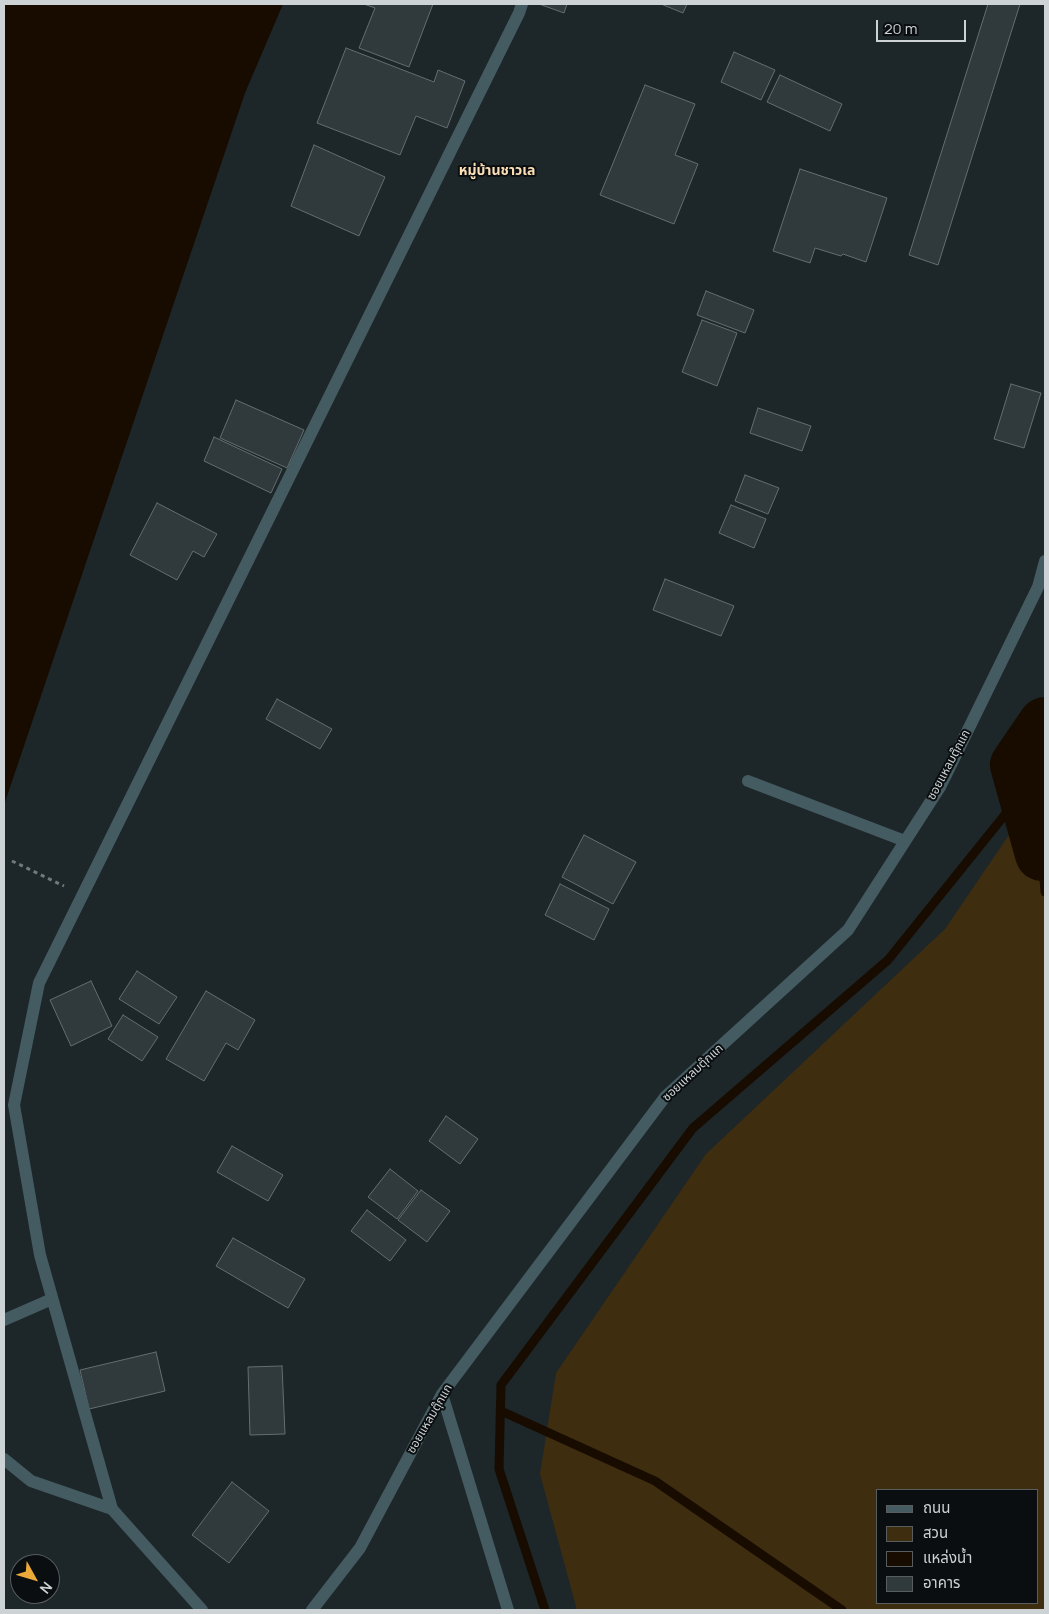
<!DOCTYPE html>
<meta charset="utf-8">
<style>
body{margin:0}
#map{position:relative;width:1049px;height:1614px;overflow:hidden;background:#1d2629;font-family:Manrope,"Noto Sans Thai",sans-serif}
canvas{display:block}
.frame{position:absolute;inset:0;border:5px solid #cdd3d4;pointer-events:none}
.legend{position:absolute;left:876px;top:1489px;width:162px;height:115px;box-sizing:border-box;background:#0a0e10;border:1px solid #585d5e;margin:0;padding:6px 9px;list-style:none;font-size:15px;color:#cdd3d4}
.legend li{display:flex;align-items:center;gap:10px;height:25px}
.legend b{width:25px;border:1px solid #585d5e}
.north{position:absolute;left:10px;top:1554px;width:50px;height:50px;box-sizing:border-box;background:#0a0e10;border:1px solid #585d5e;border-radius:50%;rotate:129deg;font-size:14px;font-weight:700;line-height:20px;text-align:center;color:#cdd3d4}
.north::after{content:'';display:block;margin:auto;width:18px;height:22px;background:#eba93a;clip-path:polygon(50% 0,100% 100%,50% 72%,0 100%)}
.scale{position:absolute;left:876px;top:20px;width:90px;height:22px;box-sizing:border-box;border:2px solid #cdd3d4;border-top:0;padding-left:6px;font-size:15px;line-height:18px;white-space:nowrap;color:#cdd3d4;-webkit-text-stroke:4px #0a0e10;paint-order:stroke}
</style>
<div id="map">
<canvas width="1049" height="1614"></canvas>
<div class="frame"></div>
<ul class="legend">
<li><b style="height:6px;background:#445b61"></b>ถนน</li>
<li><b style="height:14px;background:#3f2d10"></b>สวน</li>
<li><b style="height:14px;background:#180c00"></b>แหล่งน้ำ</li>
<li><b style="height:14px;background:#303a3d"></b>อาคาร</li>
</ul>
<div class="north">N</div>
<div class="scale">20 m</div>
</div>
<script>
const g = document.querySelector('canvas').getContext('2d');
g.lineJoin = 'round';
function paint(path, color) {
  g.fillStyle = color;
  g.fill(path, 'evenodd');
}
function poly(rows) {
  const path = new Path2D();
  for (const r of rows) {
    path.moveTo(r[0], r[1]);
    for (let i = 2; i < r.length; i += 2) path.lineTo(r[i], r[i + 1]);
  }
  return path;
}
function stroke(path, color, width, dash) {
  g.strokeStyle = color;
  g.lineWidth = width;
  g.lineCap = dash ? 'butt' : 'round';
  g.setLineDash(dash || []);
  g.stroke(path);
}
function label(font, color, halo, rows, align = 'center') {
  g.font = font + ' Manrope,"Noto Sans Thai",sans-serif';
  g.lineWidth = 4;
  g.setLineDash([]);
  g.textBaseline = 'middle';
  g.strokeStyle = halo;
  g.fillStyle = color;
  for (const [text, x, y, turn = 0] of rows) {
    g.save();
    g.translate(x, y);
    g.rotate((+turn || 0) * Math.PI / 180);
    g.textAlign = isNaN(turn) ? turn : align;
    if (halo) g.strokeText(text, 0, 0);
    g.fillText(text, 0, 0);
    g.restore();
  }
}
paint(poly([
 [1045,782,1045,1610,577,1610,540,1474,556,1373,706,1154,945,929],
 [878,1490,1038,1490,1038,1603,878,1603]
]), '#3f2d10');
paint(poly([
 [4,4,283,4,245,93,4,805]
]), '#180c00');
stroke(poly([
 [1045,855,1042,854,1045,892],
 [501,1411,655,1481,842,1610],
 [545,1610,499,1469,501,1385,693,1128,888,960,1024,791]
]), '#180c00', 9);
stroke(poly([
 [1042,854,1017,765,1045,724]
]), '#180c00', 54);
const building = poly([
 [364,4,433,4,409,67,359,48,375,8,364,4],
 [539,4,567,4,564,13,539,4],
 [661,4,687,4,683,13,661,4],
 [988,4,1020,4,938,265,909,255,988,4],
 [346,48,434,82,438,70,465,81,447,128,416,116,400,155,317,123,346,48],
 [734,52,775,70,761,100,721,82,734,52],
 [780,75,842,104,830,131,767,102,780,75],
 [645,85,695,104,675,155,698,164,674,224,600,195,645,85],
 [314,145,385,177,359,236,291,206,314,145],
 [800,169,887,198,866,262,843,254,841,256,815,248,810,263,773,251,800,169],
 [706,291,754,310,745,333,697,315,706,291],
 [702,320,737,333,717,386,682,372,702,320],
 [1011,384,1041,393,1024,448,994,439,1011,384],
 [236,400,304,430,287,468,220,438,236,400],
 [758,408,811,426,802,451,750,433,758,408],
 [214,437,282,469,271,493,204,461,214,437],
 [745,475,779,488,768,514,735,501,745,475],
 [157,503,217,534,204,557,193,551,177,580,130,555,157,503],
 [731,505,766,519,754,548,719,533,731,505],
 [665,579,734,606,721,636,653,610,665,579],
 [277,699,332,729,320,749,266,719,277,699],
 [584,835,636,862,613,904,562,877,584,835],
 [560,884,609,909,594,940,545,915,560,884],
 [137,971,177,997,159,1024,119,999,137,971],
 [91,981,112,1026,71,1046,50,1000,91,981],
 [206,991,255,1020,238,1050,226,1043,204,1081,166,1059,206,991],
 [123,1015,158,1037,142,1061,108,1039,123,1015],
 [446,1116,478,1139,460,1164,429,1141,446,1116],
 [232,1146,283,1175,268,1201,217,1172,232,1146],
 [390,1169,418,1191,397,1219,368,1197,390,1169],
 [421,1190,450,1211,427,1242,398,1220,421,1190],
 [367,1210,406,1240,390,1261,351,1231,367,1210],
 [233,1238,305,1279,288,1308,216,1266,233,1238],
 [156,1352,165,1391,89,1409,80,1370,156,1352],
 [282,1366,285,1434,250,1435,248,1367,282,1366],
 [232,1482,269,1511,229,1563,192,1535,232,1482]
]);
paint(building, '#303a3d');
stroke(building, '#646e72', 1);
stroke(poly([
 [12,861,64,886]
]), '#737a7c', 3, [4, 4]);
stroke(poly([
 [4,1320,52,1299],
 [4,1459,31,1481,112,1509]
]), '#445b61', 12);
stroke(poly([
 [748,781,905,841],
 [442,1394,508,1610],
 [202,1610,112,1509,40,1255,14,1105,39,983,519,13,522,4],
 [312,1610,360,1548,442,1394,665,1097,848,930,940,787,1038,587,1045,561]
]), '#445b61', 12);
label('12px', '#cdd3d4', '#0a0e10', [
 ["ซอยแหลมตุ๊กแก",949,765,-62],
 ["ซอยแหลมตุ๊กแก",693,1073,-43],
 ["ซอยแหลมตุ๊กแก",430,1419,-60]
]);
label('bold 14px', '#fbdfb7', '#0a0e10', [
 ["หมู่บ้านชาวเล",497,171]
]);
</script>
